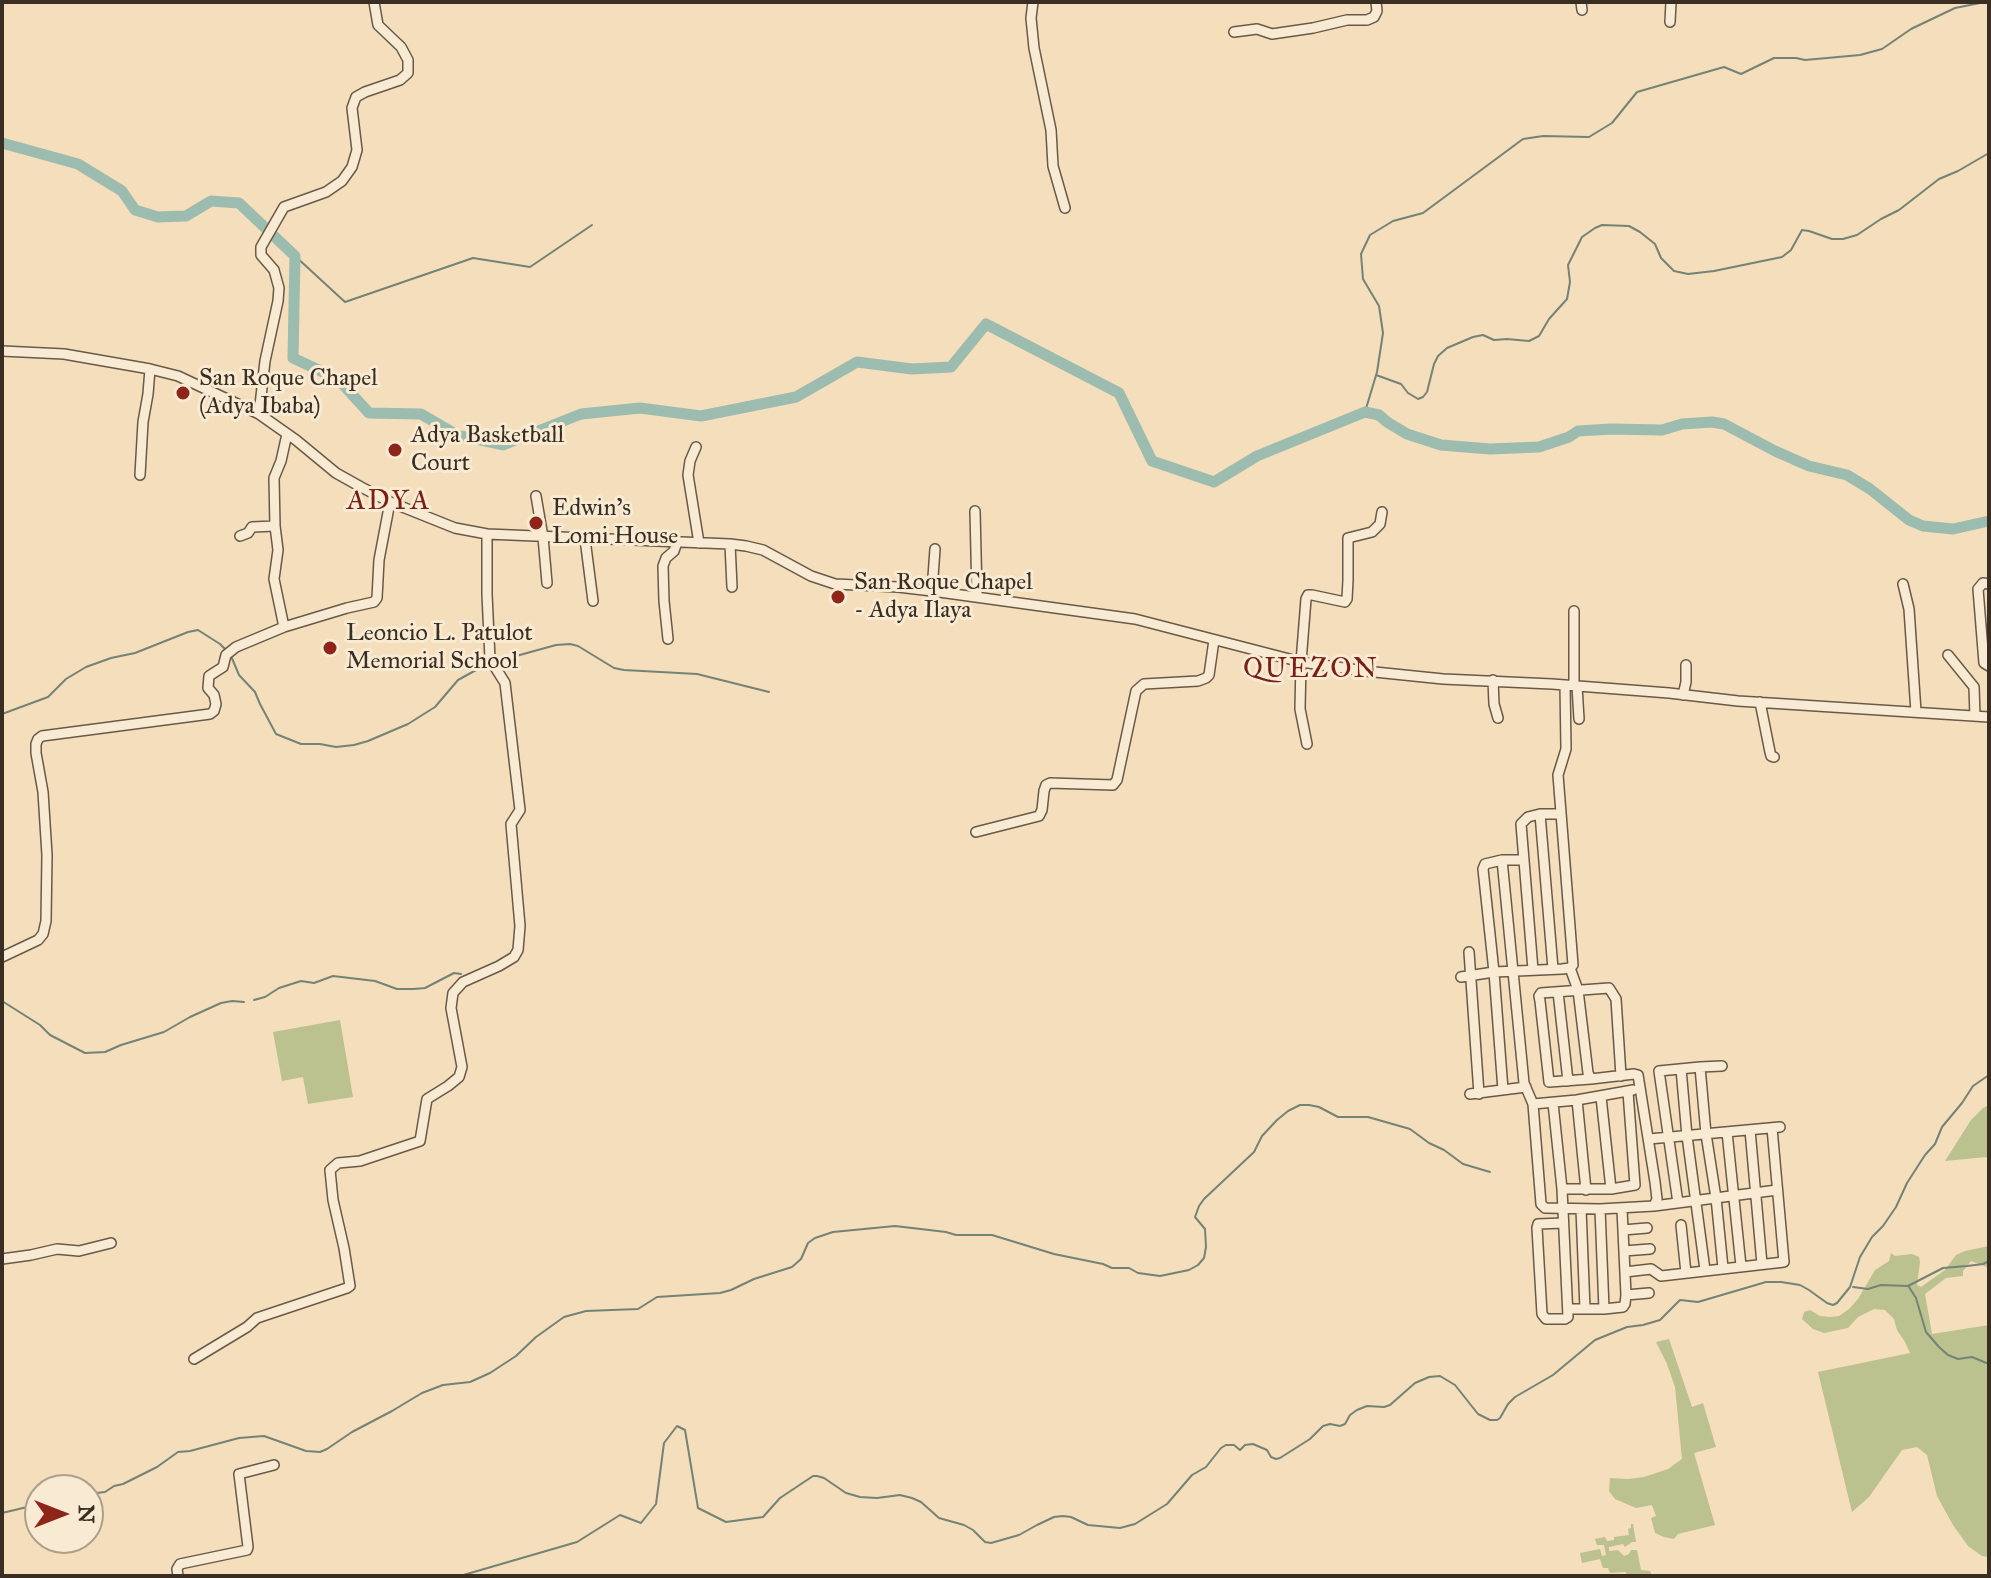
<!DOCTYPE html>
<style>
body{margin:0}
#map{position:relative;width:1991px;height:1578px;overflow:hidden;background:#f4debb;font-family:"IM FELL Great Primer",serif}
canvas{display:block}
.frame{position:absolute;inset:0;border:4px solid #392e21;pointer-events:none}
.north{position:absolute;left:24px;top:1474px;width:80px;height:80px;box-sizing:border-box;background:#f8ead3;border:2px solid #ac9f8c;border-radius:50%;rotate:90deg;font-size:22px;font-weight:700;line-height:32px;text-align:center;color:#392e21}
.north::after{content:'';display:block;margin:auto;width:28px;height:36px;background:#8f2418;clip-path:polygon(50% 0,100% 100%,50% 72%,0 100%)}
</style>
<div id="map">
<canvas width="1991" height="1578"></canvas>
<div class="frame"></div>
<div class="north">N</div>
</div>
<script>
const g = document.querySelector('canvas').getContext('2d');
g.lineJoin = 'round';
function paint(path, color) {
  g.fillStyle = color;
  g.fill(path, 'evenodd');
}
function poly(rows) {
  const path = new Path2D();
  for (const r of rows) {
    path.moveTo(r[0], r[1]);
    for (let i = 2; i < r.length; i += 2) path.lineTo(r[i], r[i + 1]);
  }
  return path;
}
function stroke(path, color, width, dash) {
  g.strokeStyle = color;
  g.lineWidth = width;
  g.lineCap = dash ? 'butt' : 'round';
  g.setLineDash(dash || []);
  g.stroke(path);
}
function label(font, color, halo, rows, align = 'center') {
  g.font = font + ' "IM FELL Great Primer",serif';
  g.lineWidth = 6;
  g.setLineDash([]);
  g.textBaseline = 'middle';
  g.strokeStyle = halo;
  g.fillStyle = color;
  for (const [text, x, y, turn = 0] of rows) {
    g.save();
    g.translate(x, y);
    g.rotate((+turn || 0) * Math.PI / 180);
    g.textAlign = isNaN(turn) ? turn : align;
    if (halo) g.strokeText(text, 0, 0);
    g.fillText(text, 0, 0);
    g.restore();
  }
}
paint(poly([
 [340,1020,353,1097,308,1104,303,1077,282,1081,273,1032],
 [1989,1105,1989,1160,1986,1157,1945,1161,1971,1120,1983,1108],
 [1989,1246,1989,1274,1987,1267,1971,1261,1963,1271,1963,1276,1946,1278,1925,1294,1932,1334,1989,1325,1989,1557,1982,1556,1968,1546,1953,1525,1937,1496,1927,1455,1917,1447,1902,1450,1869,1497,1852,1512,1818,1372,1910,1353,1905,1342,1897,1330,1894,1319,1885,1310,1874,1309,1858,1317,1848,1328,1824,1333,1813,1329,1802,1319,1804,1312,1810,1310,1820,1316,1830,1317,1839,1316,1849,1309,1858,1299,1875,1270,1889,1261,1891,1253,1895,1256,1912,1254,1919,1257,1920,1262,1917,1285,1921,1287,1945,1270,1956,1255,1965,1251],
 [1669,1339,1692,1407,1703,1403,1716,1447,1694,1453,1715,1525,1678,1534,1674,1539,1664,1537,1655,1533,1651,1518,1656,1516,1652,1505,1636,1508,1615,1499,1609,1491,1610,1478,1628,1479,1644,1477,1668,1469,1682,1459,1675,1387,1667,1364,1656,1342],
 [1631,1524,1633,1524,1636,1542,1632,1542,1625,1547,1623,1544,1609,1547,1609,1551,1618,1550,1624,1556,1629,1554,1631,1550,1637,1550,1641,1570,1650,1571,1652,1576,1627,1576,1626,1572,1610,1573,1608,1568,1603,1568,1600,1559,1582,1563,1580,1553,1600,1549,1602,1556,1606,1555,1604,1545,1597,1545,1595,1539,1605,1537,1607,1541,1614,1540,1614,1537,1629,1535,1628,1529,1631,1528]
]), '#bcc190');
stroke(poly([
 [295,256,345,302,473,258,530,267,592,225],
 [1376,375,1401,384,1408,393,1418,399,1423,397,1427,392,1434,364,1438,356,1447,348,1473,337,1483,335,1494,340,1507,339,1529,341,1539,336,1549,319,1567,299,1570,282,1568,265,1582,237,1595,228,1602,225,1629,226,1640,232,1655,244,1661,258,1674,271,1688,274,1714,271,1782,257,1791,250,1802,230,1809,231,1832,239,1843,239,1857,235,1881,219,1899,210,1939,179,1958,171,1989,153],
 [1365,412,1377,372,1383,333,1379,306,1363,279,1361,254,1370,235,1393,221,1423,213,1523,139,1543,136,1589,137,1612,123,1637,92,1724,67,1741,74,1774,58,1796,58,1805,60,1860,55,1882,49,1911,29,1955,8,1985,2],
 [231,656,239,675,255,692,260,704,276,734,301,744,320,744,336,747,354,745,368,741,408,724,435,707,458,680,487,664],
 [498,661,556,645,570,644,578,646,614,668,624,670,697,674,769,692],
 [2,714,48,697,66,679,86,667,111,658,135,653,188,632,198,630,220,644,227,651],
 [254,1000,265,997,279,988,301,981,314,983,333,976,375,981,397,989,414,989,425,988,454,973,461,974],
 [2,1001,40,1025,50,1035,85,1053,105,1052,121,1045,164,1032,190,1017,221,1003,232,1001,244,1002],
 [1853,1287,1868,1289,1881,1285,1908,1286,1943,1268,1967,1266,1983,1264,1989,1261],
 [1909,1287,1916,1298,1926,1332,1939,1347,1948,1355,1958,1359,1972,1357,1989,1364],
 [88,1494,105,1492,114,1486,123,1484,157,1467,178,1452,190,1451,239,1438,264,1436,306,1451,320,1452,327,1449,352,1432,392,1411,422,1393,443,1385,470,1382,490,1373,516,1356,536,1337,564,1317,586,1311,638,1309,657,1297,720,1293,731,1290,754,1279,792,1267,801,1259,808,1243,815,1238,833,1232,895,1226,946,1232,956,1235,992,1235,1054,1254,1103,1264,1112,1268,1129,1268,1138,1273,1160,1276,1189,1270,1198,1265,1204,1258,1206,1247,1205,1229,1195,1217,1199,1206,1204,1199,1254,1152,1262,1136,1277,1120,1288,1111,1300,1105,1309,1105,1319,1107,1338,1117,1368,1117,1410,1129,1429,1143,1444,1150,1463,1164,1490,1172],
 [2,1513,40,1504],
 [460,1576,577,1542,620,1515,641,1523,656,1504,664,1443,677,1426,685,1430,698,1508,726,1522,763,1517,780,1498,813,1476,817,1476,824,1478,846,1493,860,1497,877,1498,900,1495,912,1498,921,1502,939,1518,964,1525,973,1530,985,1542,991,1543,1019,1535,1037,1525,1054,1517,1063,1516,1071,1517,1088,1525,1120,1528,1135,1524,1167,1504,1192,1475,1206,1467,1221,1448,1226,1445,1234,1445,1240,1450,1245,1445,1253,1444,1267,1450,1271,1457,1276,1459,1280,1458,1310,1439,1323,1426,1330,1424,1340,1426,1345,1424,1350,1415,1357,1410,1367,1406,1384,1407,1390,1405,1415,1383,1429,1377,1440,1376,1455,1385,1478,1414,1490,1420,1497,1420,1500,1418,1508,1404,1515,1397,1553,1375,1595,1340,1627,1327,1643,1325,1660,1320,1680,1300,1698,1302,1766,1282,1781,1282,1800,1285,1809,1290,1827,1303,1833,1305,1837,1303,1850,1287,1860,1257,1872,1237,1883,1226,1896,1207,1907,1183,1925,1155,1935,1144,1942,1127,1962,1103,1973,1086,1989,1075]
]), '#748377', 2);
stroke(poly([
 [2,143,78,164,122,191,135,210,158,217,186,216,211,201,239,203,295,256,293,358,338,379,369,413,421,414,457,435,503,445,581,414,640,408,701,416,796,397,857,362,912,369,951,367,986,324,1119,393,1152,461,1214,482,1257,456,1365,412,1379,415,1387,422,1407,434,1441,445,1490,449,1539,447,1569,437,1578,431,1611,429,1662,430,1682,424,1712,422,1724,424,1775,451,1809,466,1847,475,1870,489,1909,520,1923,526,1953,529,1989,521]
]), '#9cbcb0', 11);
const minor = poly([
 [1033,2,1031,18,1034,48,1051,130,1053,166,1065,208],
 [1581,2,1582,10],
 [1670,22,1671,2],
 [1234,32,1257,29,1272,34,1313,28,1347,20,1367,20,1374,17,1377,11,1376,2],
 [2,351,64,354,150,369,178,376,259,414,296,440,336,473,361,487,390,502,455,528,487,534,730,544,746,546,763,550,811,576,835,584,898,587,932,591,1135,619,1301,662,1365,671,1443,679,1552,684,1669,693,1738,701,1989,717],
 [259,414,265,361,278,301,279,288,274,270,261,255,261,247,284,207,326,192,342,181,352,167,357,150,352,108,356,97,365,92,400,80,408,73,408,60,401,47,378,25,374,2],
 [696,447,690,461,688,475,699,543],
 [140,475,143,422,148,394,150,369],
 [536,496,543,537,547,583],
 [975,511,977,596],
 [240,536,248,533,252,527,275,526],
 [585,539,593,601],
 [730,544,732,587],
 [1903,584,1909,609,1916,712],
 [1989,584,1983,583,1978,589,1984,663,1989,666],
 [932,591,935,549],
 [284,627,274,579,278,550,275,526,274,478,281,461,287,434],
 [668,639,664,601,663,566,666,558,674,551,677,542],
 [1948,655,1974,687,1975,716],
 [1493,680,1494,704,1498,718],
 [1574,686,1574,611],
 [1577,686,1579,719],
 [1683,695,1686,682,1686,665],
 [1760,702,1770,752,1771,756,1774,757],
 [1307,744,1300,709,1301,662,1306,599,1308,595,1312,595,1345,602,1347,599,1348,580,1348,538,1372,532,1380,524,1382,512],
 [1540,814,1553,969],
 [976,832,1039,816,1042,810,1044,791,1046,785,1050,783,1113,785,1117,780,1136,691,1144,684,1198,681,1206,678,1209,675,1214,640],
 [1502,860,1485,864,1483,869,1494,972,1503,1090],
 [1524,860,1502,860,1524,1083,1533,1104,1541,1204,1545,1208,1600,1209,1654,1206,1657,1199,1655,1182,1638,1075,1634,1074,1591,1079,1588,1073,1578,990,1570,968],
 [1469,952,1479,1094],
 [2,957,38,940,43,934,46,921,47,855,43,792,36,753,36,744,38,739,42,736,210,714,214,711,216,704,214,695,208,688,209,676,223,667,226,655,236,647,284,627,347,608,374,602,377,598,379,560,390,502],
 [1533,970,1521,824,1528,817,1540,814,1561,814],
 [1461,977,1494,972,1562,969,1570,968,1573,965,1558,775,1566,749,1565,685],
 [1558,992,1568,1081],
 [1700,1067,1722,1066],
 [1681,1069,1687,1136,1705,1270],
 [1591,1079,1549,1082,1540,1001,1539,996,1541,993,1609,988,1616,999,1621,1076],
 [1470,1094,1526,1087],
 [1601,1097,1611,1189],
 [1577,1100,1586,1190],
 [1553,1103,1562,1189,1568,1317,1565,1319,1546,1319,1542,1314,1537,1228,1538,1224,1563,1223],
 [1533,1104,1577,1100,1633,1090],
 [1750,1130,1762,1264],
 [1727,1132,1741,1266],
 [1649,1139,1780,1127],
 [1562,1189,1611,1189,1635,1185,1628,1092],
 [1678,1203,1659,1071,1700,1067,1706,1134,1716,1198,1723,1268],
 [1654,1206,1777,1190],
 [1581,1209,1585,1309],
 [1600,1209,1604,1309],
 [1681,1225,1686,1273],
 [1623,1230,1647,1228],
 [1624,1251,1650,1249],
 [2,1259,31,1255,57,1249,79,1251,111,1243],
 [1625,1272,1651,1269,1661,1276,1784,1262,1772,1128],
 [1626,1295,1649,1293],
 [1568,1309,1604,1309,1623,1307,1625,1304,1626,1295,1622,1209],
 [194,1359,247,1327,257,1318,347,1288,350,1286,344,1248,333,1200,330,1170,338,1163,360,1161,420,1141,427,1099,448,1086,459,1077,462,1067,451,1008,453,993,463,982,499,966,514,957,518,950,520,926,511,824,520,810,505,683,490,659,487,594,487,534],
 [178,1576,177,1569,180,1564,247,1550,248,1547,239,1474,274,1465]
]);
stroke(minor, '#685a48', 12);
stroke(minor, '#f8ead3', 9);
for (const [x, y, r, color] of [
 [183,393,8,"#8f2418"],
 [395,450,8,"#8f2418"],
 [536,523,8,"#8f2418"],
 [838,597,8,"#8f2418"],
 [330,648,8,"#8f2418"]
]) {
  const dot = new Path2D();
  dot.arc(x, y, r, 0, 2 * Math.PI);
  g.fillStyle = color;
  g.fill(dot);
  stroke(dot, '#f8ead3', 3);
}
label('24px', '#392e21', '#f8ead3', [
 ["San Roque Chapel",199,379],
 ["(Adya Ibaba)",199,407],
 ["Adya Basketball",411,436],
 ["Court",411,464],
 ["Edwin's",552,509],
 ["Lomi House",552,537],
 ["San Roque Chapel",854,583],
 ["- Adya Ilaya",854,611],
 ["Leoncio L. Patulot",346,634],
 ["Memorial School",346,662]
], 'left');
g.letterSpacing = '2px';
label('28px', '#7a1f14', '#f8ead3', [
 ["ADYA",389,502],
 ["QUEZON",1311,670]
]);
g.letterSpacing = '0px';
</script>
